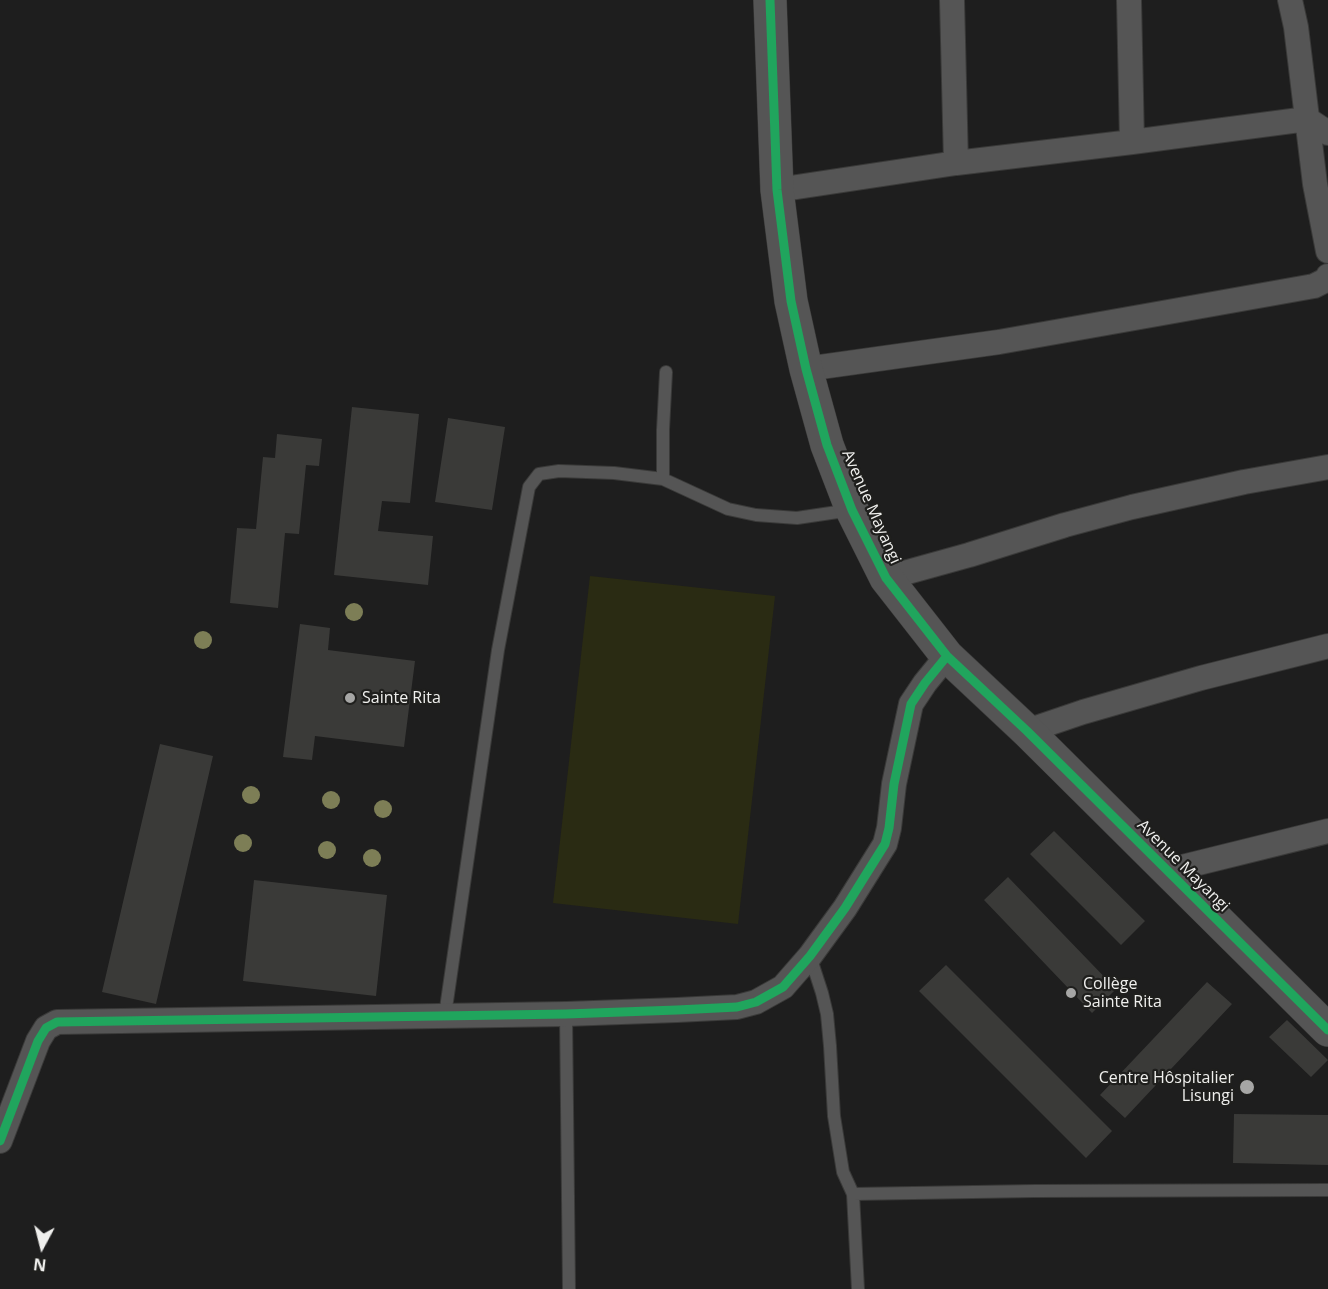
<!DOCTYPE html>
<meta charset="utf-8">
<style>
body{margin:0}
#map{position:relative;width:1328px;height:1289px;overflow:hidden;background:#1e1e1e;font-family:"Open Sans",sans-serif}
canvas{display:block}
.north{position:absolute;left:12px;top:1217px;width:60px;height:60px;-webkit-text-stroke:4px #1f1f1d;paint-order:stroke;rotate:187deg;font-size:16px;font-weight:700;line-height:24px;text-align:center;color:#efefed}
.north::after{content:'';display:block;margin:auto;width:21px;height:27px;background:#efefed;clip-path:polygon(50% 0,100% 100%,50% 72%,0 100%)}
</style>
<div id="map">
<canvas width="1328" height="1289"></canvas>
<div class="north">N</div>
</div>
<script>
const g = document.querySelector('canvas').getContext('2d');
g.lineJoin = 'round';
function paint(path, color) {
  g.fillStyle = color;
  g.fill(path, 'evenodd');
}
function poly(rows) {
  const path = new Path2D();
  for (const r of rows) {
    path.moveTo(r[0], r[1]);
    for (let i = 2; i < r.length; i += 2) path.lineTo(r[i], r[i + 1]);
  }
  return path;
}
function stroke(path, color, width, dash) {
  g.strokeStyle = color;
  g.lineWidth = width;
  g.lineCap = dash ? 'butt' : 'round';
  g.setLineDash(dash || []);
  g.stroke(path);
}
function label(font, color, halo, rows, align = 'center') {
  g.font = font + ' "Open Sans",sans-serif';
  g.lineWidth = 4.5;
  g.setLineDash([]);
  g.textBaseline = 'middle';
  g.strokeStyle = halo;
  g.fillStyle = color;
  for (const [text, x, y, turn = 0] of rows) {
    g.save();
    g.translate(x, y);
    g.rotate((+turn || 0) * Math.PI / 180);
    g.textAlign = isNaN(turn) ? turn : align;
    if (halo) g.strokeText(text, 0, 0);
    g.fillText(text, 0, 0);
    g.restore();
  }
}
paint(poly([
 [590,576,775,596,738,924,553,903]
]), '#2a2b13');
paint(poly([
 [352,407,419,414,410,503,382,501,378,531,433,536,428,585,334,575],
 [448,418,505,427,492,510,435,502],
 [277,434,322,439,319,466,306,465,299,534,285,533,278,608,230,603,237,528,256,529,263,457,275,458],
 [300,624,330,628,328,650,415,661,404,747,315,736,312,760,283,757],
 [160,744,213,756,156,1004,102,992],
 [1054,831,1145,921,1121,945,1030,854],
 [1008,877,1116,989,1092,1013,984,900],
 [254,880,387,895,376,996,243,981],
 [946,965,1112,1131,1086,1158,919,991],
 [1207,982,1232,1004,1125,1118,1100,1095],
 [1287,1020,1328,1060,1311,1077,1269,1037],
 [1234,1114,1328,1115,1328,1165,1233,1163]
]), '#3a3a38');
const lane = poly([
 [666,372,663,430,663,479,728,509,756,515,797,518,851,510],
 [810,956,822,993,827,1014,830,1046,834,1116,843,1172,853,1194,858,1289],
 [566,1014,569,1289],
 [445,1015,498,650,529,487,539,474,559,471,614,473,663,479],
 [853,1194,1034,1191,1328,1190]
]);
const street = poly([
 [952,0,956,163],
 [1129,0,1132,142],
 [1290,0,1296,27,1315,184,1328,251],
 [777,190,956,163,1132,142,1307,119,1328,133],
 [806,369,999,342,1157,314,1314,286,1326,280,1328,276],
 [886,578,969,555,1065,525,1132,507,1244,482,1328,467],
 [1027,731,1083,712,1201,678,1328,646],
 [1166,871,1328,831],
 [0,1141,38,1041,46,1028,57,1022,566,1014,677,1010,737,1007,756,1002,783,987,810,956,845,908,885,844,889,828,894,784,911,704,925,683,947,656]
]);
const secondary = poly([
 [770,0,777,190,791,301,806,369,827,445,852,510,886,578,947,656,1027,731,1328,1030]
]);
stroke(lane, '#3a3a39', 14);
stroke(street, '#3a3a39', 26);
stroke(secondary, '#3a3a39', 34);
stroke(lane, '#555', 12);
stroke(street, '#555', 24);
stroke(secondary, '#555', 33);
stroke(poly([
 [770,0,777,190,791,301,806,369,827,445,852,510,886,578,947,656,1027,731,1328,1030],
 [0,1141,38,1041,46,1028,57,1022,566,1014,677,1010,737,1007,756,1002,783,987,810,956,845,908,885,844,889,828,894,784,911,704,925,683,947,656]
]), '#20a55d', 9);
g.fillStyle = '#7d7e56';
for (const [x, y] of [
 [354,612],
 [203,640],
 [251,795],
 [331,800],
 [383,809],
 [243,843],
 [327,850],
 [372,858]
]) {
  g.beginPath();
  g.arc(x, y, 9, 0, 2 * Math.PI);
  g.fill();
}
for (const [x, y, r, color] of [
 [350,698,6,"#a6a6a5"],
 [1071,993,6,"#a6a6a5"],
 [1247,1087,8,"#a6a6a5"]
]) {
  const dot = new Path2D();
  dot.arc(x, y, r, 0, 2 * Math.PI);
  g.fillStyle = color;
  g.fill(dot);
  stroke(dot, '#1f1f1d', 2);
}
label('16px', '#efefed', '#1f1f1d', [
 ["Avenue Mayangi",871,507,66],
 ["Avenue Mayangi",1183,866,45]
]);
label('16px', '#efefed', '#1f1f1d', [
 ["Sainte Rita",362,698],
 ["Collège",1083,984],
 ["Sainte Rita",1083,1002],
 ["Centre Hôspitalier",1234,1078,"right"],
 ["Lisungi",1234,1096,"right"]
], 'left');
</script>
